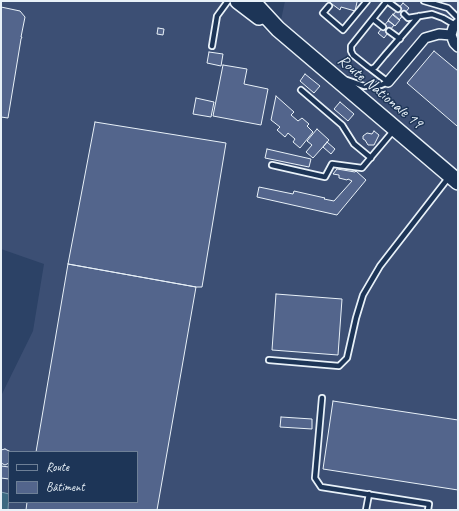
<!DOCTYPE html>
<meta charset="utf-8">
<style>
body{margin:0}
#map{position:relative;width:459px;height:511px;overflow:hidden;background:#2c4266;font-family:Caveat,sans-serif}
canvas{display:block}
.frame{position:absolute;inset:0;border:2px solid #e8f1f8;pointer-events:none}
.legend{position:absolute;left:8px;top:451px;width:130px;height:52px;box-sizing:border-box;background:#1d3557;border:1px solid #6e8097;margin:0;padding:5px 7px;list-style:none;font-size:12px;color:#e8f1f8}
.legend li{display:flex;align-items:center;gap:8px;height:20px}
.legend b{width:20px;border:1px solid #6e8097}
</style>
<div id="map">
<canvas width="459" height="511"></canvas>
<div class="frame"></div>
<ul class="legend">
<li><b style="height:5px;background:#1d3557"></b>Route</li>
<li><b style="height:11px;background:#53658c"></b>Bâtiment</li>
</ul>
</div>
<script>
const g = document.querySelector('canvas').getContext('2d');
g.lineJoin = 'round';
function paint(path, color) {
  g.fillStyle = color;
  g.fill(path, 'evenodd');
}
function poly(rows) {
  const path = new Path2D();
  for (const r of rows) {
    path.moveTo(r[0], r[1]);
    for (let i = 2; i < r.length; i += 2) path.lineTo(r[i], r[i + 1]);
  }
  return path;
}
function stroke(path, color, width, dash) {
  g.strokeStyle = color;
  g.lineWidth = width;
  g.lineCap = dash ? 'butt' : 'round';
  g.setLineDash(dash || []);
  g.stroke(path);
}
function label(font, color, halo, rows, align = 'center') {
  g.font = font + ' Caveat,sans-serif';
  g.lineWidth = 3;
  g.setLineDash([]);
  g.textBaseline = 'middle';
  g.strokeStyle = halo;
  g.fillStyle = color;
  for (const [text, x, y, turn = 0] of rows) {
    g.save();
    g.translate(x, y);
    g.rotate((+turn || 0) * Math.PI / 180);
    g.textAlign = isNaN(turn) ? turn : align;
    if (halo) g.strokeText(text, 0, 0);
    g.fillText(text, 0, 0);
    g.restore();
  }
}
paint(poly([
 [1,1,231,1,277,39,285,1,458,1,458,510,1,510,1,396,33,331,44,264,1,249],
 [9,452,137,452,137,502,9,502]
]), '#3c4f74');
const water = poly([
 [1,492,9,494,8,510,1,510,1,492]
]);
paint(water, '#3c6881');
stroke(water, '#819fb1', 1);
const building = poly([
 [328,1,356,1,357,2,355,11,341,7,340,10,328,1],
 [403,3,409,8,399,20,393,15,403,3],
 [1,7,20,11,25,17,21,37,22,37,21,39,8,118,1,117,1,7],
 [393,14,400,20,395,26,388,20,393,14],
 [388,21,394,25,384,38,378,33,388,21],
 [158,28,164,29,163,35,157,34,158,28],
 [434,51,458,71,458,125,457,126,407,83,434,51],
 [209,52,223,54,221,66,207,63,209,52],
 [223,65,247,69,244,84,268,89,261,125,213,116,223,65],
 [305,74,320,86,314,93,300,81,305,74],
 [276,96,294,112,291,115,298,121,302,118,309,124,307,126,313,132,300,148,293,142,295,139,288,133,285,137,277,130,280,127,271,120,276,96],
 [196,98,214,102,211,117,193,114,196,98],
 [340,102,354,114,348,121,334,109,340,102],
 [95,122,226,143,202,287,196,287,68,264,95,122],
 [317,129,329,140,313,158,306,152,312,145,307,141,317,129],
 [374,131,379,135,374,145,368,145,365,140,363,139,363,136,367,133,372,134,374,131],
 [327,142,335,149,331,154,323,147,327,142],
 [267,149,311,159,309,167,265,158,267,149],
 [337,169,355,172,356,171,366,180,337,215,257,197,259,187,293,194,294,191,325,198,324,199,334,201,352,181,348,179,347,180,339,178,339,175,333,174,337,169],
 [68,264,196,287,157,510,26,510,27,502,137,502,137,452,36,452,68,264],
 [276,294,342,299,338,355,272,350,276,294],
 [333,401,458,420,458,490,323,469,333,401],
 [281,417,312,419,312,429,280,427,281,417],
 [5,449,11,452,9,452,9,463,5,465,1,463,1,450,5,449],
 [1,466,9,467,9,479,1,478,1,466]
]);
paint(building, '#53658c');
stroke(building, '#e8f1f8', 1);
const service = poly([
 [424,1,448,8,458,18],
 [329,6,323,13,343,30,367,1],
 [398,9,387,1,351,46,351,51,353,55,368,67,371,69,375,67,385,55,419,16],
 [404,14,408,18,432,14,443,18,455,25],
 [373,19,383,27],
 [389,31,400,39],
 [212,46,217,16,228,1],
 [347,80,364,86,381,85,388,82,371,69],
 [301,90,342,125,354,144,371,158],
 [272,165,325,177,332,164,362,168,394,130],
 [269,360,339,366,347,358,356,318,363,295,380,266,449,177],
 [322,398,315,478,321,487,429,504,428,510],
 [366,510,369,494]
]);
const minor = poly([
 [458,23,453,28,451,35,454,43,458,47],
 [388,82,425,38,439,34,451,35]
]);
const primary = poly([
 [238,1,259,17],
 [252,1,278,29,458,182]
]);
stroke(service, '#e8f1f8', 8);
stroke(minor, '#e8f1f8', 12);
stroke(primary, '#e8f1f8', 18);
stroke(service, '#1d3557', 4.5);
stroke(minor, '#1d3557', 9);
stroke(primary, '#1d3557', 15);
label('16px', '#e8f1f8', '#1d3557', [
 ["Route Nationale 19",380,92,40]
]);
</script>
